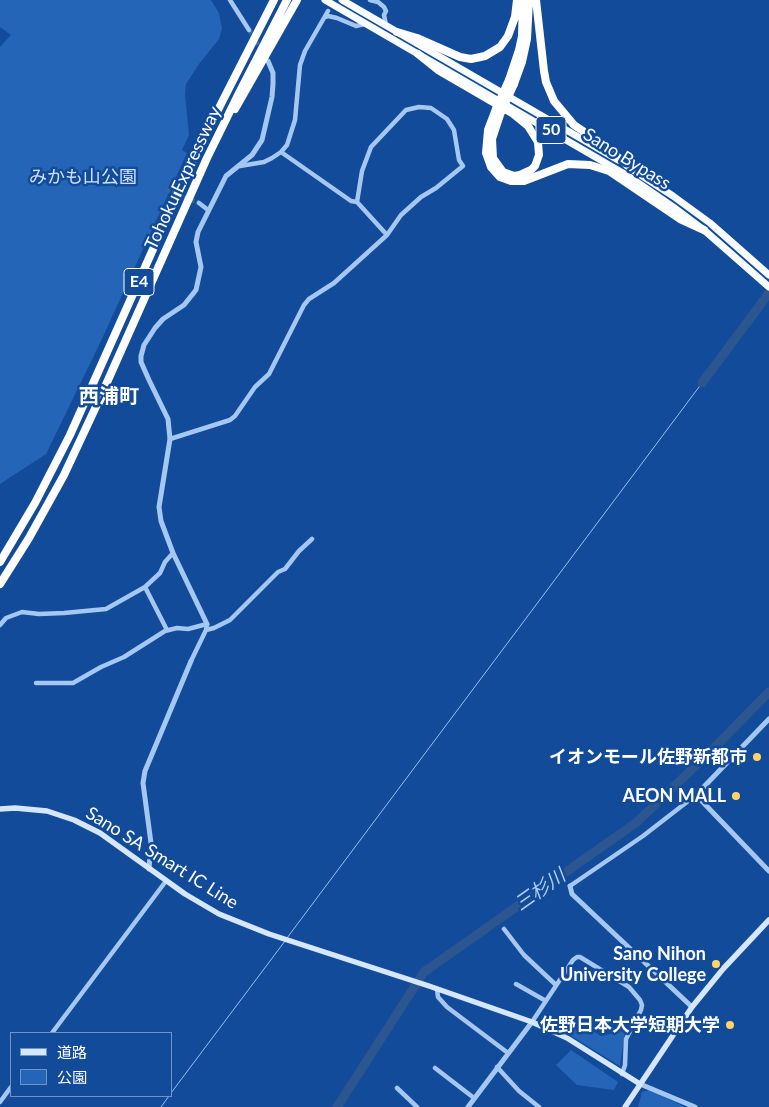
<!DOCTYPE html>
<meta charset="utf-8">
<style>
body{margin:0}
#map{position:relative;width:769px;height:1107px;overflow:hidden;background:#124b99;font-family:Lato,"Noto Sans JP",sans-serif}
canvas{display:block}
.legend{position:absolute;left:10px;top:1032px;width:162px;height:65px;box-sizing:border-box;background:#124b99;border:1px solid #7193c2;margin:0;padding:6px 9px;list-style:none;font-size:15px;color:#fff}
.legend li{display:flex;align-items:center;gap:10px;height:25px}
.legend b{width:25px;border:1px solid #7193c2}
</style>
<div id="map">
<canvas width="769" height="1107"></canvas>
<ul class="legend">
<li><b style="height:6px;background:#d5e6fd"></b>道路</li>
<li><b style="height:14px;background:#2565b7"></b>公園</li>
</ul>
</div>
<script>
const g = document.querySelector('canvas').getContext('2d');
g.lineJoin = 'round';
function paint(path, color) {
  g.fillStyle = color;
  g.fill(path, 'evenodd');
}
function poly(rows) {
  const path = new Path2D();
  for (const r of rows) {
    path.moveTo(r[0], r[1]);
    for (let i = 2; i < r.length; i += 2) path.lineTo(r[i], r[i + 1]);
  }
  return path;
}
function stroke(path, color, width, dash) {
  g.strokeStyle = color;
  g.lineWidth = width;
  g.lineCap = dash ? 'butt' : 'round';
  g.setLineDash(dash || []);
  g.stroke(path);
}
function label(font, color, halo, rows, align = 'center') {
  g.font = font + ' Lato,"Noto Sans JP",sans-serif';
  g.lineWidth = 5;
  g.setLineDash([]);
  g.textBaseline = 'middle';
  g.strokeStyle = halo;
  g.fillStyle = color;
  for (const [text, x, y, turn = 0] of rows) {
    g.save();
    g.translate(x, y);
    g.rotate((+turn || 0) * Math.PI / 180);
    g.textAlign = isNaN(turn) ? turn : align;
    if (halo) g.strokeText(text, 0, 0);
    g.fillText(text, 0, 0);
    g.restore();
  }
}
paint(poly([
 [0,0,211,0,219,13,222,29,219,39,199,64,186,84,185,95,189,135,182,150,187,153,101,341,46,454,0,484,0,47,11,35,0,27],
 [579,1023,601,1036,625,1030,620,1066,568,1034],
 [571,1050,618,1082,614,1090,577,1085,556,1065],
 [650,1090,681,1105,685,1107,638,1107,642,1092]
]), '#2565b7');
stroke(poly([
 [287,938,702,383],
 [171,1093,285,941],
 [161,1107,169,1096]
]), '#97c2f6', 1);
stroke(poly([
 [702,383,769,293],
 [337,1107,424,972,637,822,713,749,769,692]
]), '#2c5690', 9);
stroke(poly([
 [249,30,262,51],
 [166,190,199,203]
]), '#3666a8', 4.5, [4.5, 2]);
stroke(poly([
 [230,0,249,30],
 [370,0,378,2,384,7,386,11,384,15,386,25],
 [325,17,328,16,337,18,356,26,365,24],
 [281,152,351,201,357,202,387,235],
 [240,166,264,162,272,158,281,152,287,145,295,120,300,65,305,51,328,11],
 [199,203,208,210],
 [170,439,230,420,235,416,255,387,269,374,304,305,309,299,334,283,387,235,401,215,421,197,436,188,463,166,459,160,454,130,447,119,431,108,419,107,406,110,371,147,362,171,357,202],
 [145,587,167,630],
 [0,625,6,618,22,612,39,614,64,613,106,609,145,587,160,573,165,562,173,553],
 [206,630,214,628,230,620,278,572,285,569,299,551,312,539],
 [36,683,73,683,101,667,124,657,165,631,177,628,188,629,207,624,206,630,191,661],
 [570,886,643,836,696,795],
 [504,929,524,955,556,985],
 [516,984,546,1001],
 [437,989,438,997,447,1007,508,1053],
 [532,1022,573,960,577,957,580,957,629,987,640,1000,642,1005,641,1010,626,1039,625,1065,622,1074],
 [52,1033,166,881],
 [497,1067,519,1091,539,1107],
 [435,1068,474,1098],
 [397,1088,417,1107],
 [0,1102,11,1087]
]), '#a5c8f3', 4.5);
stroke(poly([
 [207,624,173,553,161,521,159,507,170,439,168,419,149,380,141,362,141,356,144,345,155,328,163,319,184,305,196,290,201,267,196,242,198,232,226,176,252,155,262,140,272,97,273,84,273,73,268,61],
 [769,719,696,795,769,871],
 [149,869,151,843,143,783,145,771,191,661],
 [570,886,572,894,692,1007],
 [640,1084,695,1107],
 [468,1107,532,1022]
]), '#a5c8f3', 5);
stroke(poly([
 [0,809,15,808,47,811,74,820,100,833,185,894,219,914,269,934,429,986,532,1022,567,1038,640,1084],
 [625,1107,692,1007,723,969,769,920]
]), '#d5e6fd', 5.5);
stroke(poly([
 [325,0,628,176,676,209,704,230,769,287],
 [342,0,618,160],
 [627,166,673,196,710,223,769,275]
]), '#f8fbff', 7);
stroke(poly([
 [536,0,544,71,546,82,554,101,574,125,601,143,631,168],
 [397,32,417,38,460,57,471,59,485,56,500,47,508,36,515,17,517,0],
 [418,54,438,70,512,113,528,126,538,142,539,155,535,166,531,170,520,175,514,176,503,172,493,158,492,139,501,112],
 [509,80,519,50,522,36,523,0],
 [514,84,522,62,527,39,529,0],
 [235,109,297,0],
 [496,109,488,130,486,153,491,167,500,177,511,181,524,181,568,164,590,165,609,171,680,219,704,230],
 [0,562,35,503,70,435,196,153,274,0],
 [0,584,29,538,64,475,100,398,207,158,239,93,287,0]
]), '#fff', 8);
stroke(poly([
 [496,109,509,80],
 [501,112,514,84]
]), '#fff', 8);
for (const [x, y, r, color] of [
 [757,757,5,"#ffd568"],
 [736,796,5,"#ffd568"],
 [716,964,5,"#ffd568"],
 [730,1025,5,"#ffd568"]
]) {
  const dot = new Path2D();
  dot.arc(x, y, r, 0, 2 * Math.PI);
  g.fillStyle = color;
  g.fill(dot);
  stroke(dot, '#124b99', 2);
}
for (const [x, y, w] of [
 [551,130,30],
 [139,282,30]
]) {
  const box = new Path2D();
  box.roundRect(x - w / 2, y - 13.5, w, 27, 4);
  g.fillStyle = '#124b99';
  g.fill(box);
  stroke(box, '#fff', 1);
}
label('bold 16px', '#fff', null, [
 ["50",551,130],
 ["E4",139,282]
]);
label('18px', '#fff', '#124b99', [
 ["Sano Bypass",627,159,32],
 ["Tohoku Expressway",183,178,-65],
 ["Sano SA Smart IC Line",162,858,32]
]);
label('18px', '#cde2fd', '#124b99', [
 ["みかも山公園",83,177]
]);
label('bold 18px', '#fff', '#124b99', [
 ["イオンモール佐野新都市",747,757],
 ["AEON MALL",726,796],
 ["Sano Nihon",706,954],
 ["University College",706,975],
 ["佐野日本大学短期大学",720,1025]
], 'right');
label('italic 19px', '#b2d2fa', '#124b99', [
 ["三杉川",540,890,-35]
]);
label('bold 20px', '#fff', '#124b99', [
 ["西浦町",109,397]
]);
</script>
